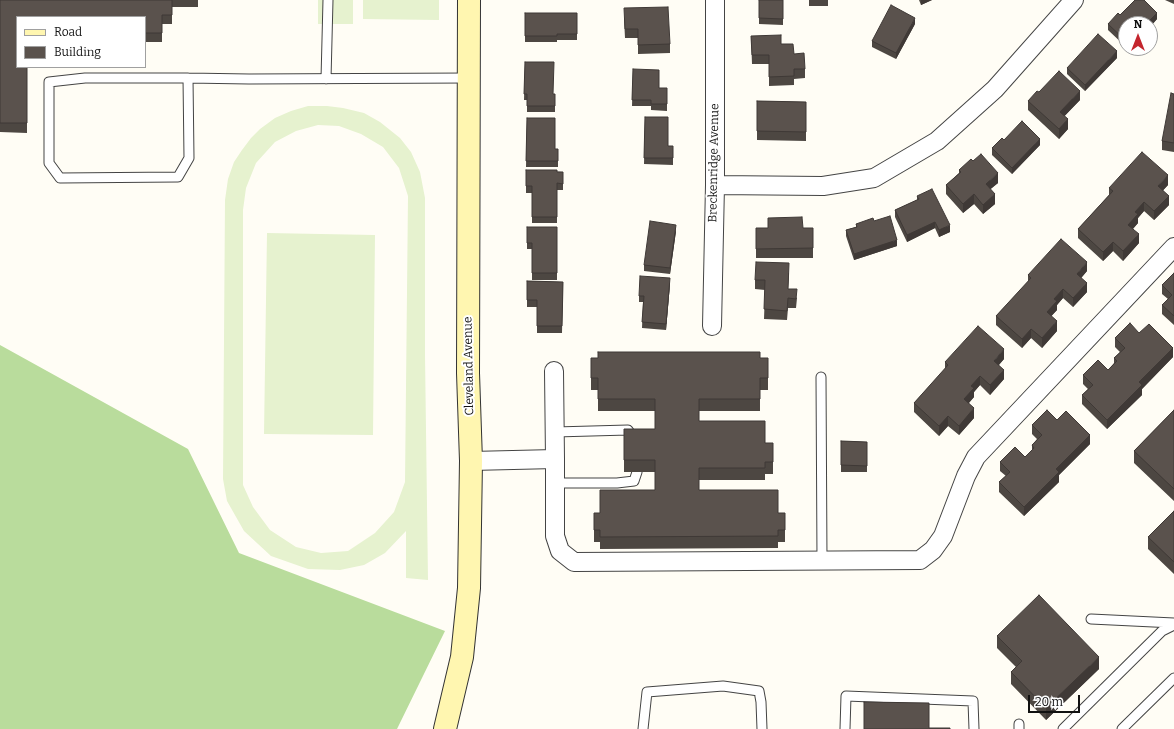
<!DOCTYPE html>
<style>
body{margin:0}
#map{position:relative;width:1174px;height:729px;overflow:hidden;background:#fffdf5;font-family:Bitter,serif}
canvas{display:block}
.legend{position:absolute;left:16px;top:16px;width:130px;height:52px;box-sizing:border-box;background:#fff;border:1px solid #a0a0a0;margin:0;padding:5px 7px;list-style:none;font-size:12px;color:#111}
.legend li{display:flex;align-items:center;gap:8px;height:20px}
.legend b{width:20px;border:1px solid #a0a0a0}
.north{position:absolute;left:1118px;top:16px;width:40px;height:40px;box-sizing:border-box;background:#fff;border:1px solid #a0a0a0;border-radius:50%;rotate:0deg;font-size:11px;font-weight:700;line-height:16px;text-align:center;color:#111}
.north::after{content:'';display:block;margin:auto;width:14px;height:18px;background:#c4262e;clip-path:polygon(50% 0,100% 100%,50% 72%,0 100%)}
.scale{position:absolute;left:1028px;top:695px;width:52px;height:18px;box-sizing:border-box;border:2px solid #111;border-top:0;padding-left:5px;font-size:12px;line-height:14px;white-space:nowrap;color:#111;-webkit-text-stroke:3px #fff;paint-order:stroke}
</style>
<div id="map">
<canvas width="1174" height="729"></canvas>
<ul class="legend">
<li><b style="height:5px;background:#fff6b0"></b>Road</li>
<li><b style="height:11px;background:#5a524d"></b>Building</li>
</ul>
<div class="north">N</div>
<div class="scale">20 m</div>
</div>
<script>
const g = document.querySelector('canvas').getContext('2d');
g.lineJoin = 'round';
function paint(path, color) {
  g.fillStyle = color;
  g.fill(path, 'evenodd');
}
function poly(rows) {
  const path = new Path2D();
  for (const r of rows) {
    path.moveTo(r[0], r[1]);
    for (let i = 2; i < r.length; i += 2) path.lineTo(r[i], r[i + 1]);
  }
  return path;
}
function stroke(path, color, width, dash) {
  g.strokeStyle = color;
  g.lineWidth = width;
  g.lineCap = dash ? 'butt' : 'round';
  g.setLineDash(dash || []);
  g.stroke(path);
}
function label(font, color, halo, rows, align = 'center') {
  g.font = font + ' Bitter,serif';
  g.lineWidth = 4;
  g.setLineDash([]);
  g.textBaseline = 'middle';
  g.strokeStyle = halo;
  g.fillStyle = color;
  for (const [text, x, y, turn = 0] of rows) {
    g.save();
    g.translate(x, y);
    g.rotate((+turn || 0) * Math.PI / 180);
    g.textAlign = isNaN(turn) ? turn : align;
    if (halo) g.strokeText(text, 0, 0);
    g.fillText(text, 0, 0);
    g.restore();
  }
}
paint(poly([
 [0,345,188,449,239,553,445,631,397,729,0,729]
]), '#b9dc9c');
paint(poly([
 [318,0,353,0,353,24,318,24],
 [363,0,439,0,439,20,363,19],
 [308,106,327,106,343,108,364,113,380,122,400,138,411,152,420,172,425,198,425,355,428,580,406,578,406,531,385,553,364,565,340,570,308,569,271,556,244,531,227,501,223,479,225,200,228,179,234,162,242,150,251,138,260,129,275,118,291,111],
 [318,125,339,126,361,134,383,147,399,168,408,196,405,482,394,512,375,533,348,551,321,553,296,547,270,530,253,507,243,485,243,210,246,188,256,163,275,142,296,131],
 [267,233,375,235,373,435,264,434]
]), '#e6f2cf');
const lane = poly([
 [188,78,189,158,178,177,60,178,49,163,49,82,85,78,188,78,249,79,469,78],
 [326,79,328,0],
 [821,377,822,561],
 [555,432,628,430,633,437],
 [555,483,617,483,634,481,637,472],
 [1091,619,1174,623],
 [643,729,647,692,723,686,759,691,761,702,762,729],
 [845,729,846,696,973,701,974,729],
 [1019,729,1019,724],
 [1063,729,1162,631,1174,625],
 [1122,729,1174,678]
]);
const street = poly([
 [715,185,823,186,874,178,937,141,995,89,1074,0],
 [712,326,715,185,715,0],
 [554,371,555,459],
 [471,461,555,459,555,536,560,551,574,562,920,560,933,550,943,536,966,476,976,457,1174,247]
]);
const secondary = poly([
 [445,729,462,657,469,588,471,461,468,373,469,0]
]);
stroke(lane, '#444', 11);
stroke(street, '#444', 20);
stroke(secondary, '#333', 24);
stroke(lane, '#fff', 9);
stroke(street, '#fff', 18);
stroke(secondary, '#fff6b0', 22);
paint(poly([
 [0,0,198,0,198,7,172,7,172,24,162,24,162,42,145,42,145,17,17,17,27,67,27,133,0,132],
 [759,0,783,0,783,25,759,24],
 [809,0,828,0,828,6,809,6],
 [919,0,932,0,921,5],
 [1165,0,1174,0,1174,4],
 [525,13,577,13,577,40,557,40,557,42,525,42],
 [1120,15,1157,19,1150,27,1150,24,1126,24,1126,47,1108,30,1108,24],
 [624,18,670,44,670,53,638,54,638,38,625,38],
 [915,24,896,59,872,47,872,41],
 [751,36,781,44,794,54,805,69,805,78,794,79,794,85,769,86,769,64,752,64],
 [1117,58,1085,91,1067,74,1067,68],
 [525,62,553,94,555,94,555,112,527,112,527,100,524,100],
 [633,69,659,88,667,88,667,111,651,110,651,106,632,106],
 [1039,92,1080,100,1064,116,1068,129,1059,139,1028,110,1028,101],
 [1174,94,1174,152,1162,150,1162,141],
 [757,101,806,102,806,141,757,140],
 [645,117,668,146,673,146,673,165,644,164],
 [527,118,555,149,558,149,558,167,526,167],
 [1004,140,1040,145,1012,174,992,155,992,148],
 [526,170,563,172,563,190,557,190,557,223,532,223,532,193,526,193],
 [959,170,998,183,990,189,995,204,983,214,974,204,963,213,946,194,946,185,959,173],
 [1168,185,1163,190,1169,205,1154,220,1144,211,1138,218,1138,223,1133,229,1139,243,1123,261,1113,251,1103,261,1078,238,1078,229,1109,195,1109,188],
 [917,196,950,232,939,237,935,228,907,242,895,217,895,210,917,200],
 [874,221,897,246,854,260,846,236,846,230,856,227,856,224],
 [527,227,557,227,557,280,532,280,532,249,527,249],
 [756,228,813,228,813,258,756,258],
 [676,231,670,274,644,271,644,265],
 [1087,271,1081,278,1087,292,1073,307,1063,298,1057,305,1057,310,1051,316,1057,331,1042,348,1031,338,1022,348,996,325,996,316,1028,282,1028,275],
 [789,273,788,289,797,298,796,308,788,308,787,320,764,319,765,290,755,289,755,280],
 [1174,273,1174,325,1162,314,1162,305,1168,299,1162,294,1162,285],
 [527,281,563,282,562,333,537,333,537,307,527,307],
 [670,284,666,330,642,328,643,302,639,302,639,296],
 [1139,333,1173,357,1142,389,1142,395,1107,429,1082,404,1082,395,1088,389,1083,384,1083,375,1108,370,1114,363,1114,358,1120,352,1115,347,1115,338],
 [591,358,768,358,768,390,760,390,760,411,699,411,699,421,765,443,773,443,773,474,765,474,765,480,699,480,699,490,778,513,785,513,785,542,778,542,778,548,600,549,600,542,594,542,594,513,600,513,655,490,655,472,624,472,624,429,655,429,655,411,598,411,598,390,591,390],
 [1004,359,999,365,1004,379,990,395,980,385,974,392,974,397,969,403,974,418,959,435,948,426,939,436,914,412,914,403,945,369,945,362],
 [1174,410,1174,501,1134,463,1134,451],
 [1057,420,1090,444,1059,475,1059,482,1024,516,999,492,999,482,1006,476,1000,471,1000,462,1025,457,1032,450,1032,445,1037,439,1032,434,1032,425],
 [841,441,867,442,867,472,841,472],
 [1174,511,1174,574,1148,549,1148,537],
 [997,636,1099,669,1046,720,1011,684,1011,672,1016,667,997,648]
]), '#4d4742');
paint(poly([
 [921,0,932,0,921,5],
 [1157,13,1157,19,1150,27,1150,24,1146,24],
 [915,18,915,24,896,59,896,53],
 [1117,51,1117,58,1085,91,1085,85],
 [1080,91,1080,100,1060,121,1060,112],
 [1068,119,1068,129,1059,139,1059,129],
 [1040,139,1040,145,1012,174,1012,168],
 [998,173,998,183,986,193,986,184],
 [1168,175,1168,185,1158,196,1158,186],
 [974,194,974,204,963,213,963,204],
 [995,194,995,204,983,214,983,205],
 [1169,196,1169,205,1154,220,1154,211],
 [1144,202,1144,211,1138,218,1138,223,1128,234,1128,225,1135,212],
 [935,222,935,228,907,242,907,235],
 [676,225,676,231,670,274,670,268],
 [950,225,950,232,939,237,939,230],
 [1139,234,1139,243,1123,261,1123,251],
 [897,240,897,246,854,260,854,254],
 [1113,242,1113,251,1103,261,1103,252],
 [1087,262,1087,271,1077,283,1077,274],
 [670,278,670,284,666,330,666,324],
 [1087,283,1087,292,1073,307,1073,298],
 [1063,289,1063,298,1057,305,1057,310,1047,321,1047,312,1054,299],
 [1057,321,1057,331,1042,348,1042,338],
 [1031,329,1031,338,1022,348,1022,339],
 [1173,348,1173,357,1142,389,1142,395,1107,429,1107,420,1139,382],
 [1004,349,1004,359,994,370,994,361],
 [1004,370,1004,379,990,395,990,385],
 [980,376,980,385,974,392,974,397,964,408,964,399,971,386],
 [974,408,974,418,959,435,959,426],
 [948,416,948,426,939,436,939,426],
 [1090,435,1090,444,1059,475,1059,482,1024,516,1024,507,1056,469],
 [1099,657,1099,669,1046,720,1046,708]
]), '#3f3936');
const building = poly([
 [0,0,172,0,172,15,162,15,162,33,145,33,145,17,17,17,17,67,27,67,27,123,0,123,0,0],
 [759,0,783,0,783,19,759,18,759,0],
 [1135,0,1144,0,1157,13,1146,24,1126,24,1126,41,1108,24,1118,13,1120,15,1135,0],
 [891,5,915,18,896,53,872,41,891,5],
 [668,7,670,44,638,45,638,29,625,29,624,8,668,7],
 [525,13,577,13,577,34,557,34,557,36,525,36,525,13],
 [1098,34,1117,51,1085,85,1067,68,1098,34],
 [781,35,781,44,793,44,794,54,804,53,805,69,794,69,794,76,769,77,769,55,752,55,751,36,781,35],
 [525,62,554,62,553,94,555,94,555,106,527,106,527,94,524,94,525,62],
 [633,69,659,70,659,88,667,88,667,104,651,104,651,100,632,100,633,69],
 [1059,71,1080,91,1060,112,1068,119,1059,129,1028,101,1037,91,1039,92,1059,71],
 [1171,93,1174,94,1174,143,1162,141,1171,93],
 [757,101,806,102,806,132,757,131,757,101],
 [645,117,668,117,668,146,673,146,673,158,644,158,645,117],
 [527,118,555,118,555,149,558,149,558,161,526,161,527,118],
 [1022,121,1040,139,1012,168,992,148,1002,138,1004,140,1022,121],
 [1142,152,1168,175,1158,186,1169,196,1154,211,1144,202,1135,212,1138,214,1128,225,1139,234,1123,251,1113,242,1103,252,1078,229,1113,191,1109,188,1142,152],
 [981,154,998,173,986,184,995,194,983,205,974,194,963,204,946,185,961,172,959,170,971,159,973,161,981,154],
 [526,170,557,170,557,172,563,172,563,184,557,183,557,217,532,217,532,186,526,186,526,170],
 [932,189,950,225,939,230,935,222,907,235,895,210,919,199,917,196,932,189],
 [890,216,897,240,854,254,846,230,857,227,856,224,873,218,874,221,890,216],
 [802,217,803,228,813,228,813,248,756,249,756,228,768,228,768,218,802,217],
 [650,221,676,225,670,268,644,265,650,221],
 [527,227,557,227,557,273,532,273,532,243,527,243,527,227],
 [1061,239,1087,262,1077,274,1087,283,1073,298,1063,289,1054,299,1057,301,1047,312,1057,321,1042,338,1031,329,1022,339,996,316,1031,278,1028,275,1061,239],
 [756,262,789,263,788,289,797,289,796,299,788,298,787,311,764,309,765,280,755,280,756,262],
 [1174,273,1174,316,1162,305,1172,295,1162,285,1174,273],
 [640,276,670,278,666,324,642,322,644,296,639,296,640,276],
 [527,281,563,282,562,326,537,326,537,300,527,300,527,281],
 [1130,323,1139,333,1149,324,1173,348,1139,382,1142,385,1107,420,1082,395,1093,385,1083,375,1098,360,1108,370,1117,361,1114,358,1125,348,1115,338,1130,323],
 [978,326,1004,349,994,361,1004,370,990,385,980,376,971,386,974,388,964,399,974,408,959,426,948,416,939,426,914,403,948,365,945,362,978,326],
 [598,352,760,352,760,358,768,358,768,378,760,378,760,399,699,399,699,421,765,421,765,443,773,443,773,462,765,462,765,468,699,468,699,490,778,490,778,513,785,513,785,530,778,530,778,536,600,537,600,530,594,530,594,513,600,513,600,490,655,490,655,460,624,460,624,429,655,429,655,399,598,399,598,378,591,378,591,358,598,358,598,352],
 [1047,410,1057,420,1066,411,1090,435,1056,469,1059,472,1024,507,999,482,1010,472,1000,462,1015,447,1025,457,1034,448,1032,445,1042,435,1032,425,1047,410],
 [1174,410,1174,489,1134,451,1174,410],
 [841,441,867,442,867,466,841,465,841,441],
 [1174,511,1174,562,1148,537,1174,511],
 [1039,595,1099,657,1046,708,1011,672,1022,661,997,636,1039,595],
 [864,702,929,703,929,728,950,728,950,729,864,729,864,702]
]);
paint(building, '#5a524d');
stroke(building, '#3f3936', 1);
label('12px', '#111', '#fff', [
 ["Breckenridge Avenue",714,163,-89],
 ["Cleveland Avenue",469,366,-91]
]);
</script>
